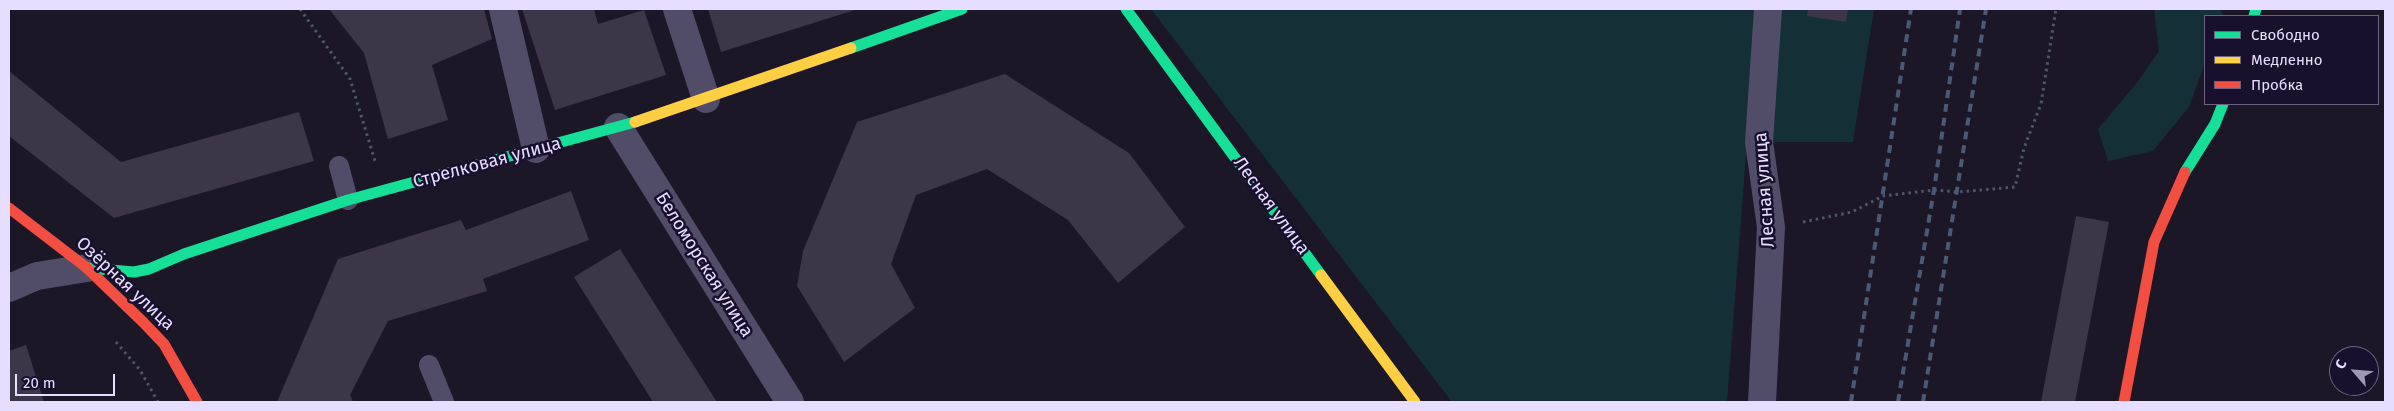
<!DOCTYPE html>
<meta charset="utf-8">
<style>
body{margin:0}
#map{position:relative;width:2394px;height:411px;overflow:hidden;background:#1c1727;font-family:"Fira Sans",sans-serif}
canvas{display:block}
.frame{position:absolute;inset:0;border:10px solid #e6ddff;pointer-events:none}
.legend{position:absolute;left:2204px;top:15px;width:175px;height:90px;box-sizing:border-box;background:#19102e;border:1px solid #6b6282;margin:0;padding:6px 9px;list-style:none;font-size:15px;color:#e6ddff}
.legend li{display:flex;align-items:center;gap:10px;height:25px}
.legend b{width:25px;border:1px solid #6b6282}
.north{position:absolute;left:2329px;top:346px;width:50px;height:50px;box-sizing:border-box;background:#19102e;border:1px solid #6b6282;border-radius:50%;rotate:297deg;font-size:14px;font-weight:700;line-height:20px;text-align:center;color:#e6ddff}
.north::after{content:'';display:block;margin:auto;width:18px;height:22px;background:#9f98b3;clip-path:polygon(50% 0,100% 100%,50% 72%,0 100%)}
.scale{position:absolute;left:15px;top:374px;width:100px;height:22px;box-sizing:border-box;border:2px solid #e6ddff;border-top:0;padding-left:6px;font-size:15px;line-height:18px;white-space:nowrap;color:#e6ddff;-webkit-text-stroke:4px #19102e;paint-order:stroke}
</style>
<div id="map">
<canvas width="2394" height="411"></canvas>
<div class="frame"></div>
<ul class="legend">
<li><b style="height:6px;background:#16e098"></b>Свободно</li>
<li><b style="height:6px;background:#ffcf43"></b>Медленно</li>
<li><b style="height:6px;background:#f24e42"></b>Пробка</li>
</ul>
<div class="north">С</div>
<div class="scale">20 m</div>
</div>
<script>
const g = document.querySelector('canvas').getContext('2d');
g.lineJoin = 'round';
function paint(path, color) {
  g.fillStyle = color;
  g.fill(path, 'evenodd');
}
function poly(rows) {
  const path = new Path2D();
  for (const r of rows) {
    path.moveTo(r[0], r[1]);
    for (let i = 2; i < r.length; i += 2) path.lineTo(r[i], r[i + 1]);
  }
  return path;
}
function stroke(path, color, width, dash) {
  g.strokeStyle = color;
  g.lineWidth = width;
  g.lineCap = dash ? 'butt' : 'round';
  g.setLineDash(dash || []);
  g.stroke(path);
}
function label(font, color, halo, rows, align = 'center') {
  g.font = font + ' "Fira Sans",sans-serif';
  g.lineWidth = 5;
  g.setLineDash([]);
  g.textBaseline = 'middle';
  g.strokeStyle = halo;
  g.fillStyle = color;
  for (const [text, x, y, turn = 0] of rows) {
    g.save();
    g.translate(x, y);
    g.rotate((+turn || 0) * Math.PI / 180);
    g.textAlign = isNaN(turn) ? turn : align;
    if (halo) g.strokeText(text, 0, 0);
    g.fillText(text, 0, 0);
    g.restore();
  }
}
paint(poly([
 [1151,9,1874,9,1853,142,1747,142,1727,402,1452,402],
 [2154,9,2220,9,2223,15,2205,16,2205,63,2189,107,2153,151,2108,161,2098,129,2139,80,2159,51]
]), '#143036');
paint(poly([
 [329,9,484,9,492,39,432,65,448,120,388,139,364,53],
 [522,9,594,9,598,24,644,10,666,75,555,110],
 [708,9,858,9,721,52],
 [1808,9,1848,9,1846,22,1807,16],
 [9,71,121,162,299,112,314,161,114,218,9,136],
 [1005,74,1129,153,1185,227,1118,283,1068,220,987,169,916,195,891,264,915,308,844,362,797,286,803,251,857,122],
 [571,191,589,240,483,279,487,291,388,321,350,395,353,402,277,402,338,259,461,220,466,230],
 [2076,216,2109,222,2075,402,2041,402],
 [620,249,673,333,717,402,653,402,574,277],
 [26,345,44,402,9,402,9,351]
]), '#3c3648');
stroke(poly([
 [300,9,350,79,375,161],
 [1803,222,1852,212,1883,196,1934,190,1958,192,2015,187,2024,148,2041,104,2056,9],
 [116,342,140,370,158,402]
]), '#4c5769', 3, [2.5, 4]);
stroke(poly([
 [339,166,348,200],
 [429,365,444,402]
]), '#514c68', 20);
stroke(poly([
 [503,9,536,149],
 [677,9,706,99],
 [618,127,790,402],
 [9,288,37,276,87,268],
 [1762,402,1771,227,1759,142,1768,9]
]), '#514c68', 28);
stroke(poly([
 [1126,9,1321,275],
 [2254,16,2256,9],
 [851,48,962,9],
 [2185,172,2215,124,2223,104],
 [87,268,134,272,149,269,184,254,348,200,635,122]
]), '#16e098', 11);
stroke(poly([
 [635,122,851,48],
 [1321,275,1415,402]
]), '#ffcf43', 11);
stroke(poly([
 [9,208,87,268,143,322,164,344,197,402],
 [2124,402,2154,242,2185,172]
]), '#f24e42', 11);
stroke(poly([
 [1851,402,1911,9],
 [1898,402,1934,190,1960,9],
 [1923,402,1986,9]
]), '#4b5a72', 4, [8, 6]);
label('18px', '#e6ddff', '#19102e', [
 ["Стрелковая улица",487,163,-15],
 ["Лесная улица",1765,190,-94],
 ["Лесная улица",1271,206,54],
 ["Беломорская улица",704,265,58],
 ["Озёрная улица",125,284,43]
]);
</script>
